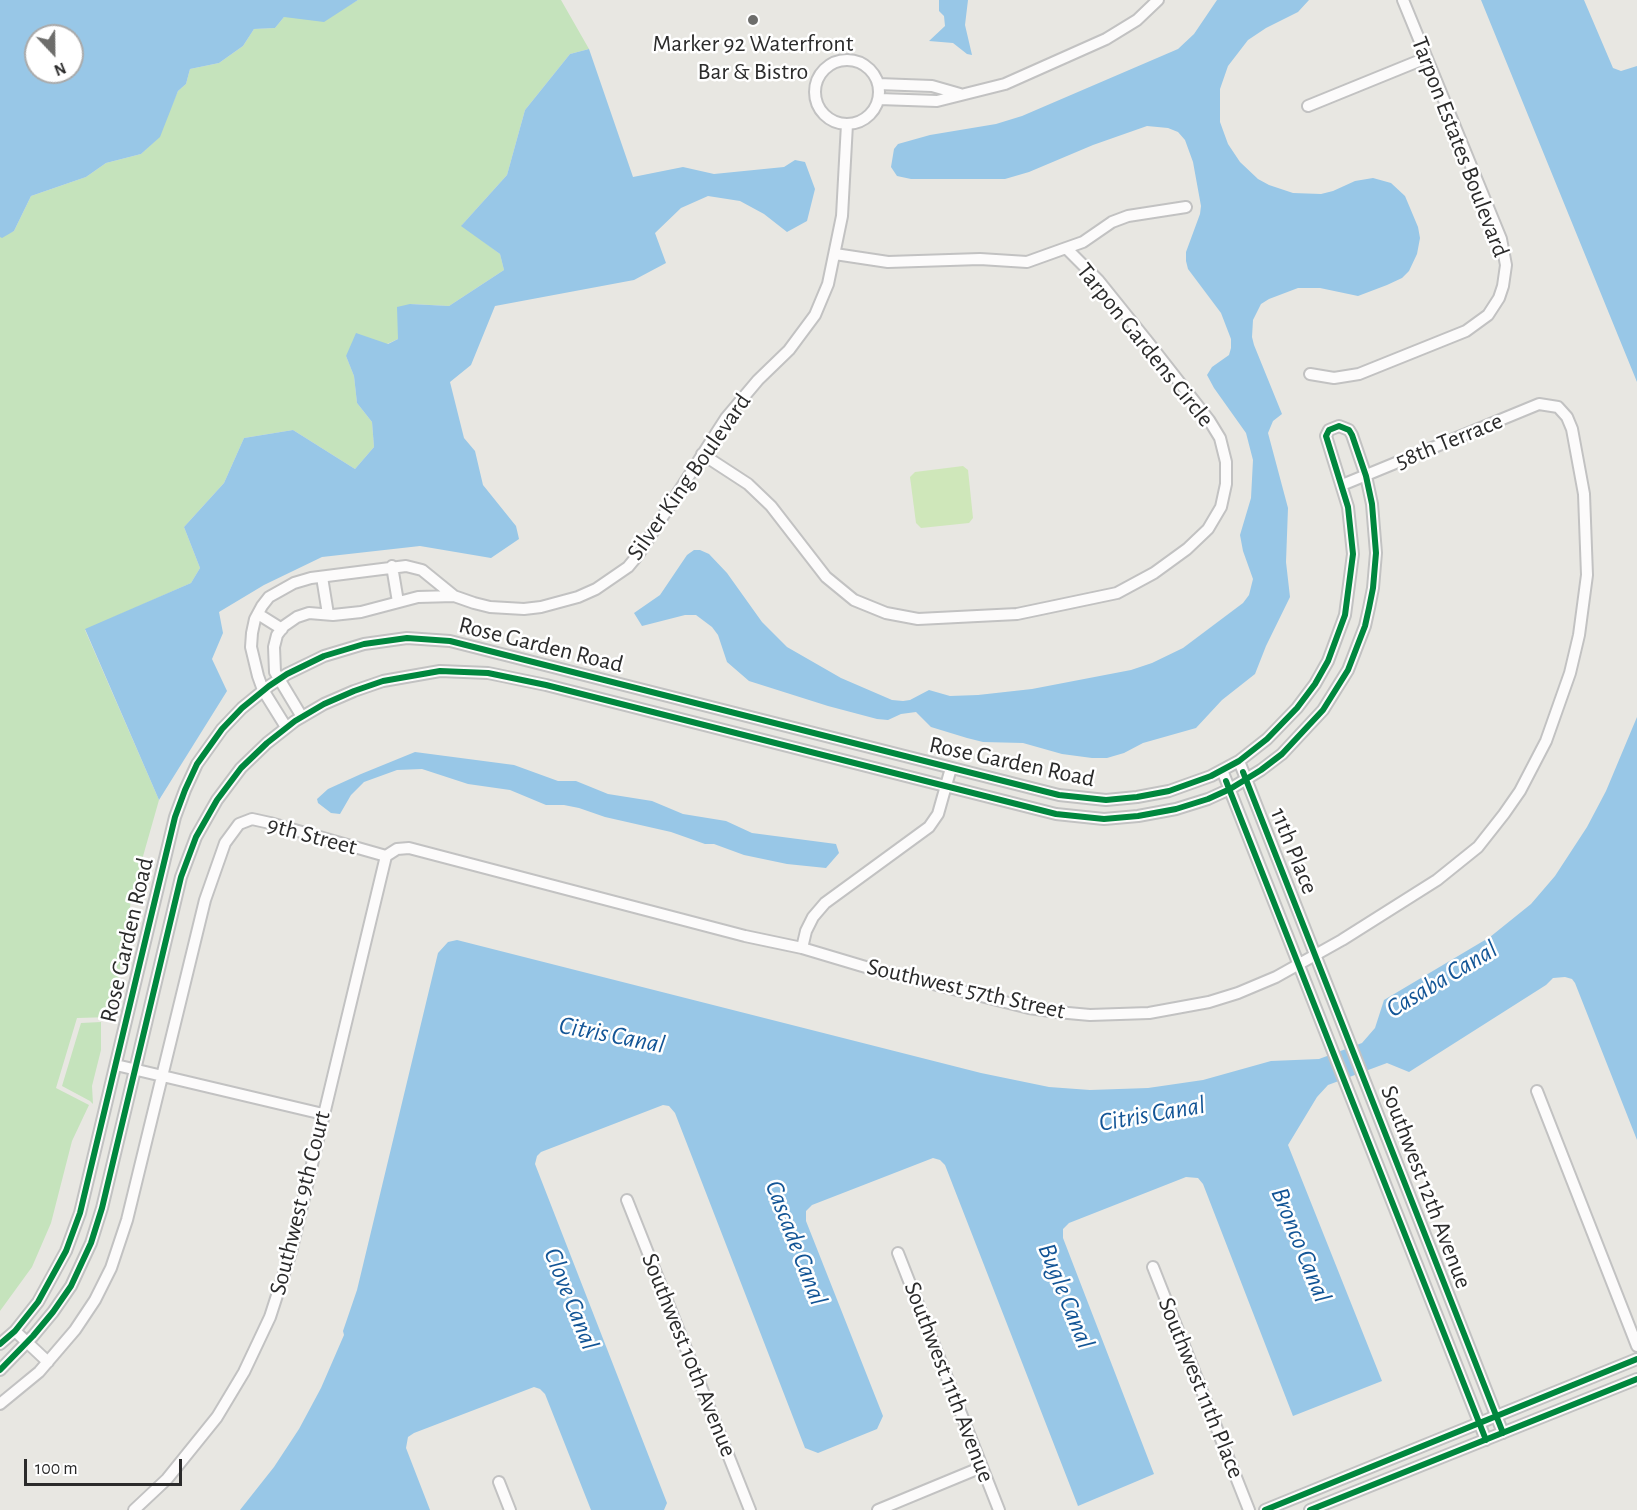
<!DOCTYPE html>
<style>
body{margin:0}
#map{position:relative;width:1637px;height:1510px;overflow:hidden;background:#e8e7e2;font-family:"Alegreya Sans",sans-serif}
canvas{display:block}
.north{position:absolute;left:24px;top:24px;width:60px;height:60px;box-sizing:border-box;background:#fff;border:2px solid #aaa;border-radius:50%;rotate:158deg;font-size:16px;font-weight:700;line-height:24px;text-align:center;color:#2b2b2b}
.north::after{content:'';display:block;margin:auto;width:21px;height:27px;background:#6d6d6b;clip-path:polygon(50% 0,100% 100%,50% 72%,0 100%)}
.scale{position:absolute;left:24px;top:1459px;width:158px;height:27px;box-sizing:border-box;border:3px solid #2b2b2b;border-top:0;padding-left:8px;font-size:18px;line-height:21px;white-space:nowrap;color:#2b2b2b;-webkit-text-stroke:4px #fff;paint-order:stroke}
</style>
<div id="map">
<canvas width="1637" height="1510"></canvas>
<div class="north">N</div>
<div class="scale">100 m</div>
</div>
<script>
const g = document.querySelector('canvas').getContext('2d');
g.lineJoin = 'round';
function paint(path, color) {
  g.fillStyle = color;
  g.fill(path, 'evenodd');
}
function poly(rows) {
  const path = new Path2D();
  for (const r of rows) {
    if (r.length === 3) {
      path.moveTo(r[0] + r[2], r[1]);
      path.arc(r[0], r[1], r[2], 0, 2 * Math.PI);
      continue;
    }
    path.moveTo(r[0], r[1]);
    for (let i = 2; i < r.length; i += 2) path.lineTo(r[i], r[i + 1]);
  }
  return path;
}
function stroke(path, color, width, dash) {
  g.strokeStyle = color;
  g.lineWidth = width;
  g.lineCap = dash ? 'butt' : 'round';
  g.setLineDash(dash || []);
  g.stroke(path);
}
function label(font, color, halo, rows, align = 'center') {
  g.font = font + ' "Alegreya Sans",sans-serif';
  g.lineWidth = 5;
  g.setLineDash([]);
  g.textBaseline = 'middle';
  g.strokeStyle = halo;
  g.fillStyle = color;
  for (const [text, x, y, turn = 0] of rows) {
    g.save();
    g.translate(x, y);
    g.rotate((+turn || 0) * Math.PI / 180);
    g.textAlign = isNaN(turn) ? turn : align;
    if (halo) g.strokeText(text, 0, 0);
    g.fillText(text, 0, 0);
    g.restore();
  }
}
paint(poly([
 [358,0,561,0,589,49,570,54,525,110,507,175,462,225,500,254,504,270,449,306,411,304,398,339,387,344,346,356,354,376,357,403,372,422,374,447,355,469,293,430,244,438,224,483,184,527,200,568,191,583,85,630,159,800,132,895,112,1017,77,1018,56,1088,89,1105,72,1141,51,1223,32,1267,0,1311,0,237,14,231,31,196,86,177,106,163,141,154,156,140,178,91,186,84,190,69,219,63,243,46,254,29,275,28,284,17,344,8],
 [101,1022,101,1050,92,1086,93,1104,90,1101,62,1086,81,1023]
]), '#c5e3bc');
paint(poly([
 [963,466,968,470,973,518,969,523,921,528,916,523,910,477,915,472]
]), '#cfe7ba');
paint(poly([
 [0,0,358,0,324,22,284,17,275,28,254,29,243,46,219,63,190,69,186,84,178,91,160,137,141,154,106,163,86,177,31,196,14,231,2,238,0,237],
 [36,36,72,36,72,72,36,72],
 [939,0,968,0,965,25,972,55,967,54,953,43,929,41,945,26,944,16,939,11],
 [1217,0,1309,0,1298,12,1266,28,1248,40,1228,66,1220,89,1220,122,1228,144,1240,162,1258,179,1269,185,1293,193,1321,194,1333,191,1355,181,1373,178,1391,183,1405,196,1418,227,1420,238,1417,254,1409,271,1402,278,1387,285,1358,296,1320,288,1298,288,1269,299,1261,304,1253,320,1252,337,1254,345,1282,414,1273,421,1268,433,1288,508,1286,562,1290,597,1266,646,1255,674,1222,700,1196,728,1143,743,1124,753,1107,758,1092,758,1062,754,1023,743,983,742,967,738,931,727,916,712,901,714,888,720,877,719,828,706,749,681,727,662,718,635,712,627,696,615,685,615,642,626,634,613,660,595,687,555,694,550,700,550,709,554,727,573,762,622,787,647,841,678,892,700,903,701,910,700,929,690,950,696,978,695,1032,689,1131,670,1152,663,1183,648,1243,603,1249,595,1253,579,1243,551,1240,535,1251,498,1253,460,1246,433,1214,388,1207,375,1212,367,1229,355,1231,348,1231,339,1221,313,1188,269,1186,261,1186,252,1200,214,1201,206,1193,162,1185,140,1178,132,1168,128,1147,126,1093,145,1029,172,1005,179,911,179,897,176,891,167,894,149,898,144,930,135,996,124,1022,116,1178,49,1194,34],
 [1481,0,1584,0,1613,68,1621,71,1637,66,1637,382],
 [589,49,633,177,683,167,714,174,784,167,795,160,805,162,815,189,807,221,787,232,764,214,740,201,708,196,681,208,655,233,666,263,634,280,495,306,471,365,450,382,464,438,475,451,483,485,516,526,519,539,491,558,420,546,322,557,264,585,219,612,223,633,212,659,227,691,159,800,85,629,191,583,200,568,184,527,224,483,244,438,293,430,355,469,374,447,372,422,357,403,354,376,346,356,356,333,388,344,398,339,397,307,410,304,449,306,504,270,500,254,461,226,507,175,525,110,570,54],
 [1637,717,1637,1140,1575,983,1572,979,1565,977,1553,978,1546,985,1409,1072,1387,1063,1328,1085,1317,1097,1288,1145,1382,1381,1293,1416,1203,1184,1198,1178,1186,1177,1069,1223,1063,1229,1063,1238,1154,1474,1078,1506,945,1165,940,1160,933,1158,812,1205,806,1211,806,1221,883,1416,877,1429,818,1453,805,1448,675,1113,669,1106,663,1105,541,1152,537,1156,535,1164,667,1503,664,1510,591,1510,545,1394,540,1389,534,1387,414,1433,408,1437,406,1448,430,1510,240,1510,274,1467,299,1429,321,1388,344,1335,343,1331,357,1290,438,953,448,942,457,940,981,1073,1049,1087,1090,1090,1148,1088,1203,1080,1271,1061,1319,1059,1362,1043,1375,1028,1384,1000,1490,937,1531,904,1555,876,1587,827,1606,791],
 [415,752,514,765,558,781,576,781,608,794,652,801,683,814,726,821,752,833,836,844,839,853,826,868,787,864,744,855,714,844,705,844,671,832,605,817,579,808,564,805,546,805,510,790,468,784,422,769,397,770,364,782,351,795,340,814,331,813,318,803,317,799,328,789,361,774]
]), '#98c7e7');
const minor = poly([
 [847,92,32],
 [878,84,932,86,960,94],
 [879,99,937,101,1005,84,1106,39,1137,20,1158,0],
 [1308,106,1426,58],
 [1066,248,1083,242,1112,222,1128,216,1186,207],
 [1310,374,1334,378,1359,374,1466,331,1488,315,1499,298,1503,286,1506,265,1501,239,1403,0],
 [702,454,748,484,771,506,826,577,854,600,886,613,918,619,1017,614,1117,593,1154,573,1187,549,1208,529,1221,507,1226,484,1226,462,1220,438,1209,420,1148,342,1098,280,1066,248,1027,262,980,259,888,262,835,254],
 [392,566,398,602],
 [322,577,328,614],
 [258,614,282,629],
 [302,717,275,672,274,647,277,635,284,626,297,617,309,613,333,615,361,612,418,597,454,596],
 [286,727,263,690,258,676,251,647,252,633,255,619,262,606,269,597,294,583,311,578,406,566,422,570,454,596,474,603,490,607,524,609,541,607,578,597,596,589,628,567,638,555,726,418,758,380,789,350,815,315,828,284,842,216,847,124],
 [1239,761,1503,1433],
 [1222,770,1486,1440],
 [386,856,397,849,409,848,745,936,802,948,869,968,1029,1008,1057,1012,1090,1015,1149,1013,1209,1002,1238,993,1276,977,1342,940,1437,880,1478,847,1504,814,1520,791,1546,741,1570,673,1579,635,1587,575,1584,494,1572,429,1567,417,1558,407,1539,404,1342,485],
 [802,948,806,931,813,917,825,903,929,827,938,814,951,768],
 [116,1065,323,1114],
 [1537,1091,1637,1346],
 [627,1200,750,1510],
 [898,1253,999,1510],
 [1153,1267,1249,1510],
 [15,1331,48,1362],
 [0,1344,15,1331,38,1302,66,1251,80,1213,154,904,175,817,185,790,197,764,222,729,242,708,269,686,287,674,324,656,364,644,407,638,450,641,1059,795,1106,800,1137,797,1169,791,1211,776,1239,761,1267,739,1297,708,1315,684,1328,661,1345,615,1353,554,1348,507,1326,436,1329,430,1339,426,1349,430,1352,435,1366,476,1372,504,1376,553,1373,588,1369,608,1365,626,1348,670,1323,710,1282,754,1261,770,1230,789,1208,799,1176,809,1138,816,1104,819,1056,814,546,685,488,673,440,671,383,681,354,691,324,704,295,721,267,743,241,768,217,800,196,837,181,877,102,1208,91,1243,71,1286,53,1312,33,1336,0,1370],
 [0,1404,39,1372,75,1330,95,1300,111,1268,127,1220,205,900,225,843,239,824,252,819,270,823,386,856],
 [499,1482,510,1510],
 [134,1510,167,1479,217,1417,244,1372,270,1317,291,1252,386,856],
 [878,1510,982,1467],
 [1265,1510,1637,1359],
 [1310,1510,1637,1379]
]);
stroke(minor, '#c2c2c2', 14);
stroke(minor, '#fcfbfb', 10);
stroke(poly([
 [1243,772,1503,1433],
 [1226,781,1486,1440],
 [0,1344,15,1331,38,1302,66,1251,80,1213,154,904,175,817,185,790,197,764,222,729,242,708,269,686,287,674,324,656,364,644,407,638,450,641,1059,795,1106,800,1137,797,1169,791,1211,776,1239,761,1267,739,1297,708,1315,684,1328,661,1345,615,1353,554,1348,507,1326,436,1329,430,1339,426,1349,430,1352,435,1366,476,1372,504,1376,553,1373,588,1369,608,1365,626,1348,670,1323,710,1282,754,1261,770,1230,789,1208,799,1176,809,1138,816,1104,819,1056,814,546,685,488,673,440,671,383,681,354,691,324,704,295,721,267,743,241,768,217,800,196,837,181,877,102,1208,91,1243,71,1286,53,1312,33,1336,0,1370],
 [1265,1510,1637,1359],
 [1310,1510,1637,1379]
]), '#00873e', 6);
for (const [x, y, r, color] of [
 [753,20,6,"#6d6d6b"]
]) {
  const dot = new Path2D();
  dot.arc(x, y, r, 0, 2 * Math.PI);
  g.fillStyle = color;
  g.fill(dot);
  stroke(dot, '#fff', 2);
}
label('24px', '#2b2b2b', '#fff', [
 ["Marker 92 Waterfront",753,44],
 ["Bar & Bistro",753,72]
]);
label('24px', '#2b2b2b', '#fff', [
 ["Tarpon Estates Boulevard",1460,147,69],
 ["Tarpon Gardens Circle",1145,345,51],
 ["58th Terrace",1449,441,-22],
 ["Silver King Boulevard",689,477,-55],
 ["Rose Garden Road",541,645,14],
 ["Rose Garden Road",1012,762,12],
 ["9th Street",312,836,15],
 ["11th Place",1294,851,68],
 ["Rose Garden Road",127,940,-77],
 ["Southwest 57th Street",966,989,13],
 ["Southwest 12th Avenue",1426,1187,69],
 ["Southwest 9th Court",300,1203,-76],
 ["Southwest 10th Avenue",689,1355,68],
 ["Southwest 11th Avenue",949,1382,69],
 ["Southwest 11th Place",1201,1388,68]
]);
label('italic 26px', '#135596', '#fff', [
 ["Casaba Canal",1442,979,-31],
 ["Citris Canal",612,1035,11],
 ["Citris Canal",1152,1114,-10],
 ["Cascade Canal",796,1243,69],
 ["Bronco Canal",1301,1245,68],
 ["Bugle Canal",1066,1296,68],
 ["Clove Canal",571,1299,68]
]);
</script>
